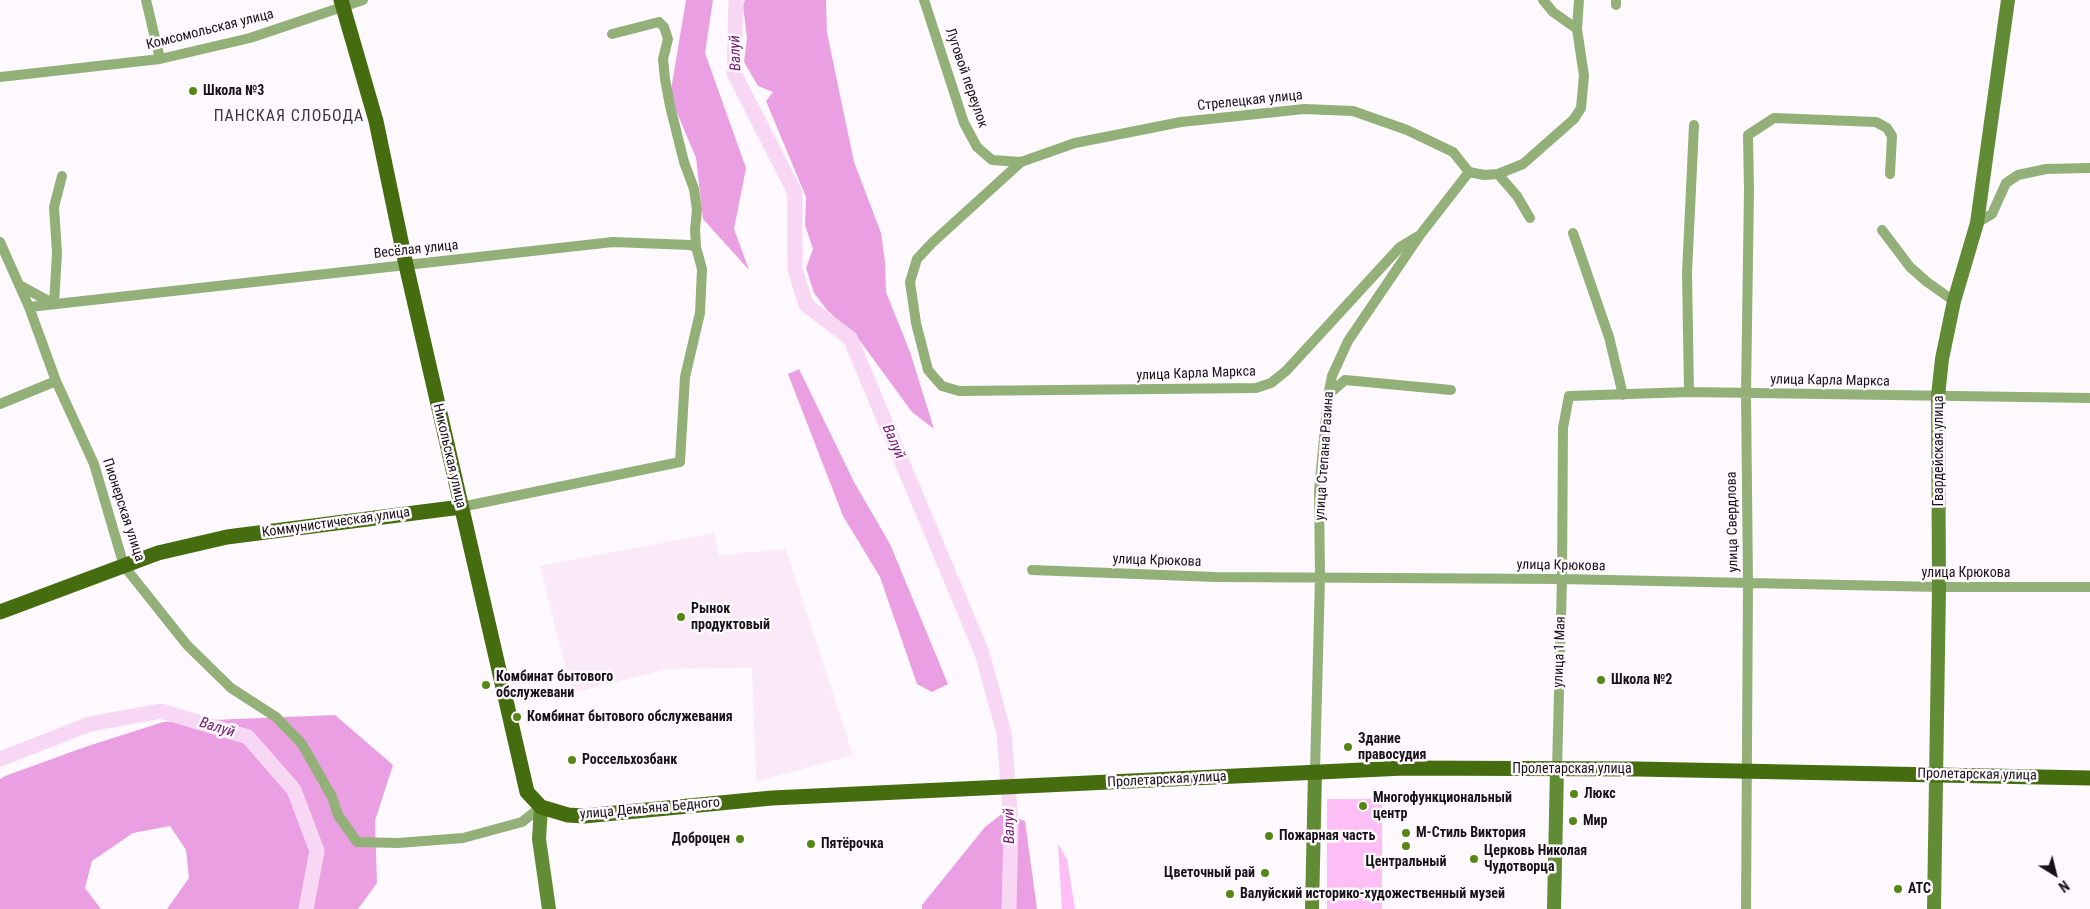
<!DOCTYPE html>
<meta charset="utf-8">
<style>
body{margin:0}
#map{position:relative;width:2090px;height:909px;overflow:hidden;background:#fef9fe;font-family:"Roboto Condensed",sans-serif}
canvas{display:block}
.north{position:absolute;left:2030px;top:849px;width:50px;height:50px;-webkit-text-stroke:4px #fef9fe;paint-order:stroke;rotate:144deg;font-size:14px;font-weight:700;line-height:20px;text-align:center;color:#161316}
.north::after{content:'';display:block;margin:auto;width:18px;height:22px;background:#161316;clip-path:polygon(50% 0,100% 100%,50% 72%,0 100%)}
</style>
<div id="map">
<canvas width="2090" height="909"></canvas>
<div class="north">N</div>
</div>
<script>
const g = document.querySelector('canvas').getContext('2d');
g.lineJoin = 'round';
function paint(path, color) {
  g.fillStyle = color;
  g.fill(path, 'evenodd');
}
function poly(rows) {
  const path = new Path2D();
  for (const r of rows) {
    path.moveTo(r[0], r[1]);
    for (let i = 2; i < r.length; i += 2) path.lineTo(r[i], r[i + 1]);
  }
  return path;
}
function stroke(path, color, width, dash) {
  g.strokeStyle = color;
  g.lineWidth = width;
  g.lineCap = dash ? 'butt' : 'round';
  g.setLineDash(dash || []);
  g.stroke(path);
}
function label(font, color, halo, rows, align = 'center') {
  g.font = font + ' "Roboto Condensed",sans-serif';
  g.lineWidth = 5;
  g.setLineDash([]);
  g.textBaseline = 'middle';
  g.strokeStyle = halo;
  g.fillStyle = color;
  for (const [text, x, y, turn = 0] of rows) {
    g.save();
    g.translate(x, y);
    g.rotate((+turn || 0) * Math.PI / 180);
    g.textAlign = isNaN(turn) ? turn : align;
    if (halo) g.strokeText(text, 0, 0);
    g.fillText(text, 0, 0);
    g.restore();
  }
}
paint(poly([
 [714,533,719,555,786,549,853,755,756,782,752,668,667,669,572,693,540,566]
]), '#faeaf8');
paint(poly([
 [1327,799,1382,799,1382,909,1327,909],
 [1058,844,1067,859,1075,909,1062,909]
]), '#fcbef5');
paint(poly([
 [686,0,713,0,705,53,746,168,734,229,749,270,703,219,696,158,670,96],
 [745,0,826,0,827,33,854,162,881,233,885,262,886,292,910,352,934,429,912,412,860,341,827,310,814,293,806,268,813,249,805,225,806,197,766,101,773,92,758,86,744,62,747,38,743,6],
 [799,369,854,482,890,544,948,684,932,692,917,684,880,577,843,516,788,374],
 [335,715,393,765,375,821,377,883,358,909,167,909,189,878,186,850,170,826,133,833,92,861,85,888,101,909,0,909,0,779,5,776,85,747,163,722],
 [1003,813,1025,821,1037,909,922,909,922,905,985,827]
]), '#ea9fe3');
stroke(poly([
 [736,0,734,73,795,193,795,269,806,305,850,338,982,653,1004,733,1011,821,1009,909],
 [0,759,90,724,161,711,248,737,294,790,317,851,306,909]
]), '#f7d7f3', 15);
stroke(poly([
 [146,0,160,59],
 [924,0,964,123,977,147,992,160,1021,162],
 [1543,0,1553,12,1577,29],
 [1616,0,1616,5],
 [0,77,160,59,250,38,363,0],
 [1498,174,1517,196,1530,218],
 [1977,223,1992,214,2006,183,2018,175,2046,169,2090,168],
 [1882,230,1910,267,1927,282,1954,301],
 [1573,233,1609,337,1623,395],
 [1420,235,1400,247,1286,371,1271,383,1256,388,959,391,942,386,928,370,916,323,910,282,917,259,933,242,1021,162,1075,143,1181,122,1304,109,1353,111,1407,130,1453,152,1469,172],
 [0,242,29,307,56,381,94,464,124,566,187,645,231,688,276,717,302,744,332,797,338,815,357,842,398,843,463,838,522,822,541,807],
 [19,285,54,304,57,253,54,207,62,176],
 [29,307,613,242,690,245,696,247],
 [1689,392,1687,273,1694,125],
 [1328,395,1345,380,1451,390],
 [0,404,56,381],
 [461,507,680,462,685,377,700,313,702,269,696,247,695,229,697,210,694,189,684,162,670,106,665,79,663,59,668,39,664,27,659,22,612,34],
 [1032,570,1215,577,1562,579,1939,587,2090,587],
 [1557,769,1562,579,1563,428,1569,396,1689,392,2090,398],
 [1315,772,1320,577,1319,491,1328,396,1332,376,1348,341,1420,235,1469,172,1484,175,1498,174,1523,164,1574,119,1581,108,1584,76,1577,29,1579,0],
 [1746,909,1748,584,1746,393,1749,190,1748,135,1774,118,1876,122,1887,128,1892,136,1890,174]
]), '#93b079', 10);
stroke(poly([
 [541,807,539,839,549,909],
 [1312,909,1315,772],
 [1554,909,1557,769],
 [1934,909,1939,587,1938,396,1942,359,1954,301,1977,223,2008,0]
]), '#618b34', 14);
stroke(poly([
 [341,0,376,121,406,265,527,792,541,807,568,815,584,816,772,798,1404,768,1637,769,2090,778],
 [0,612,158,553,227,537,461,507]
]), '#456d0f', 15);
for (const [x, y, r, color] of [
 [193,91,5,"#568617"],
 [681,617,5,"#568617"],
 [1601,680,5,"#568617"],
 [486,685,5,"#568617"],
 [517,717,5,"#568617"],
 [1348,747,5,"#568617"],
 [572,760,5,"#568617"],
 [1574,794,5,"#568617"],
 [1363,806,5,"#568617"],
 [1573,821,5,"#568617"],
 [1406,833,5,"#568617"],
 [1269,836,5,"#568617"],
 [740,839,5,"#568617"],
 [811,844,5,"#568617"],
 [1406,846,5,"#568617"],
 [1474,859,5,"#568617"],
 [1265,873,5,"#568617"],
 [1898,889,5,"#568617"],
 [1230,894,5,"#568617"]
]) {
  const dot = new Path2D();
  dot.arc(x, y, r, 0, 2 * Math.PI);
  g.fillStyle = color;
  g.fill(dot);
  stroke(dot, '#fef9fe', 2);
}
label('14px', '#161316', '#fef9fe', [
 ["Комсомольская улица",210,30,-14],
 ["Луговой переулок",966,78,71],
 ["Стрелецкая улица",1250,101,-6],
 ["Весёлая улица",416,250,-6],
 ["улица Карла Маркса",1196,374,-2],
 ["улица Карла Маркса",1830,381,1],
 ["Гвардейская улица",1939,451,-90],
 ["Никольская улица",449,456,77],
 ["улица Степана Разина",1325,456,-86],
 ["Пионерская улица",123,510,72],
 ["улица Свердлова",1733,522,-91],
 ["Коммунистическая улица",336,523,-8],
 ["улица Крюкова",1157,561,2],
 ["улица Крюкова",1561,566,1],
 ["улица Крюкова",1966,573],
 ["улица 1 Мая",1560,652,-88],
 ["Пролетарская улица",1572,769],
 ["Пролетарская улица",1977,775,1],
 ["Пролетарская улица",1167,780,-3],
 ["улица Демьяна Бедного",650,809,-5]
]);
label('bold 14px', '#161316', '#fef9fe', [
 ["Школа №3",203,91],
 ["Рынок",691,609],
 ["продуктовый",691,625],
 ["Комбинат бытового",496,677],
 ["обслужевани",496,693],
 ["Школа №2",1611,680],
 ["Комбинат бытового обслужевания",527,717],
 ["Здание",1358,739],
 ["правосудия",1358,755],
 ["Россельхозбанк",582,760],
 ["Люкс",1584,794],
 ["Многофункциональный",1373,798],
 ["центр",1373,814],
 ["Мир",1583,821],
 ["М-Стиль Виктория",1416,833],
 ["Пожарная часть",1279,836],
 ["Доброцен",730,839,"right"],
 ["Пятёрочка",821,844],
 ["Церковь Николая",1484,851],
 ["Чудотворца",1484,867],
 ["Центральный",1406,862,"center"],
 ["Цветочный рай",1255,873,"right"],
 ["АТС",1908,889],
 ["Валуйский историко-художественный музей",1240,894]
], 'left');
label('italic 15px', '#762072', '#fef9fe', [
 ["Валуй",736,53,-92],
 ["Валуй",893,442,67],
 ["Валуй",217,728,17],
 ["Валуй",1010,826,-91]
]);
g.letterSpacing = '1px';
label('16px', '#3c343b', '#fef9fe', [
 ["ПАНСКАЯ СЛОБОДА",289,117]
]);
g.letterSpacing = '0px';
</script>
